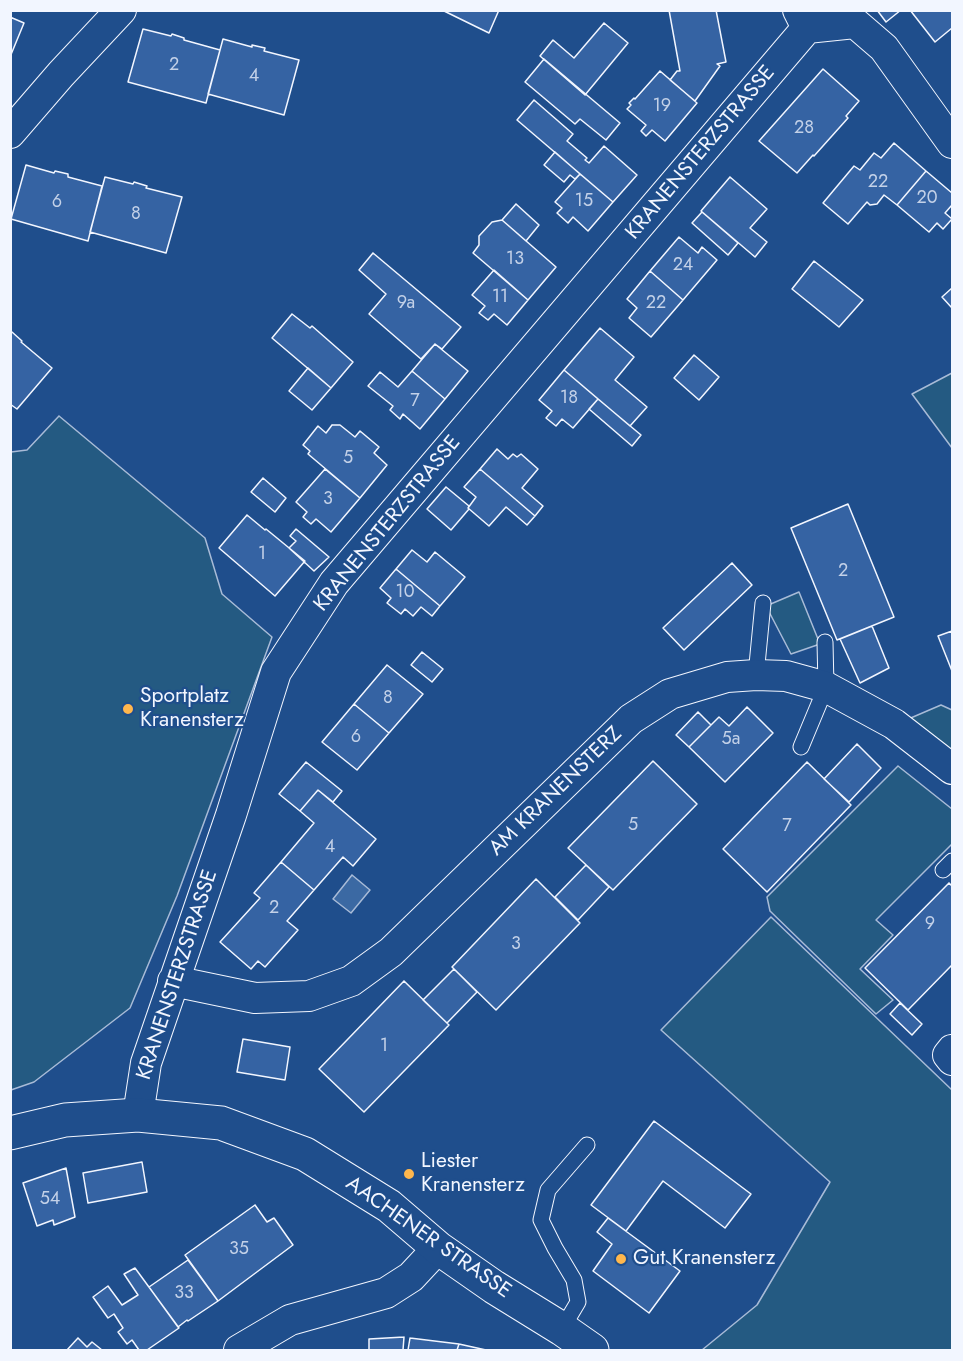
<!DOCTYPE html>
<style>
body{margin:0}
#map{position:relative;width:963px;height:1361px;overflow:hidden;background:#1f4e8c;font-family:Jost,sans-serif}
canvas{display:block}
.frame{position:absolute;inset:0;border:12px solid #f2f6ff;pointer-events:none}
</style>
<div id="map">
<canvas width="963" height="1361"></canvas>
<div class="frame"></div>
</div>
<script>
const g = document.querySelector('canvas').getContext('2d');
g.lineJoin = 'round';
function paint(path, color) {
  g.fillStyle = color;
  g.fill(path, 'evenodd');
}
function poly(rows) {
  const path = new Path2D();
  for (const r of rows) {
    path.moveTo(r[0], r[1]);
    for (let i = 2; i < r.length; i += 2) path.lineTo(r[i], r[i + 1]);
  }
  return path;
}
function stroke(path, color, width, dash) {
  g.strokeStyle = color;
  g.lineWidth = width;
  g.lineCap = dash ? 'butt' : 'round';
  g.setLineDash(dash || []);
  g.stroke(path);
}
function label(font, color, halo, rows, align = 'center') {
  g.font = font + ' Jost,sans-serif';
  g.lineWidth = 4.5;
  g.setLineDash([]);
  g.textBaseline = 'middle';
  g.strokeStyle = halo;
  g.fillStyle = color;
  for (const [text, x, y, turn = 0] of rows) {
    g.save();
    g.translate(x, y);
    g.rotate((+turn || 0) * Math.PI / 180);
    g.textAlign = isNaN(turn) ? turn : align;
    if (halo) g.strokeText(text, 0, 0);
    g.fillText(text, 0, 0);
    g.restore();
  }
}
const green = poly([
 [952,373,952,448,912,394,952,373],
 [59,416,205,538,222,594,272,637,177,896,130,1008,34,1082,11,1090,11,452,27,450,59,416],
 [799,592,820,644,791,654,766,606,799,592],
 [941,705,952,710,952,753,906,720,941,705],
 [898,766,952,809,952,844,876,920,893,935,860,969,893,1000,876,1014,770,911,767,897,898,766],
 [771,917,952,1090,952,1350,702,1350,757,1305,830,1182,661,1030,771,917]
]);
paint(green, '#245a82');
stroke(green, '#a8bbd7', 1.5);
const water = poly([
 [352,875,370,890,351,913,333,899,352,875]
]);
paint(water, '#3b69a3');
stroke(water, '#a8bbd7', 1.5);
const building = poly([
 [442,10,499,10,489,33,442,10],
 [669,10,716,10,726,62,717,64,720,66,695,101,670,80,677,71,680,71,669,10],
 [877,10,901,10,886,22,877,10],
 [910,10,952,10,952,28,935,42,910,10],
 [10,17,24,23,10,57,10,17],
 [604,23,628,43,585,95,540,56,553,40,574,58,604,23],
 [143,29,171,36,172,34,184,38,184,40,220,50,206,103,128,82,143,29],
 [223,39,252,47,252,45,265,48,264,51,299,60,284,115,208,94,223,39],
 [544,59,620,123,606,140,580,119,575,124,525,82,544,59],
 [823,69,859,101,846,116,848,118,814,156,813,155,797,173,759,141,823,69],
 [660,71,697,103,665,141,652,130,646,136,641,131,646,125,627,109,631,105,629,103,634,98,635,99,660,71],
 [534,100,573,134,567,141,587,158,585,160,589,163,604,146,637,175,613,202,517,120,534,100],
 [894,143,926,171,897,205,884,195,877,204,870,205,867,202,848,224,823,203,854,166,860,170,874,153,881,158,894,143],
 [555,152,580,174,575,179,570,175,564,182,544,165,555,152],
 [26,165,54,173,55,171,68,174,68,177,102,186,88,241,11,219,26,165],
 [926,171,952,193,952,205,945,213,952,219,943,229,937,223,929,232,897,205,926,171],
 [580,174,613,202,588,231,573,217,568,223,557,213,562,208,555,202,580,174],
 [105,177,133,184,134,182,147,186,146,188,182,197,166,253,90,232,105,177],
 [730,177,767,209,750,228,767,242,755,257,701,211,730,177],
 [516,204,539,225,526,241,502,220,516,204],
 [702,212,738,243,728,255,692,223,702,212],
 [502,220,556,267,528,300,473,253,479,245,479,236,492,222,502,220],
 [679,237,698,253,702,247,717,260,683,300,650,271,679,237],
 [373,253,461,327,442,349,435,344,421,359,369,314,386,294,359,270,373,253],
 [814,261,863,300,839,327,792,289,814,261],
 [494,270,528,300,507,325,494,314,488,320,479,313,485,306,472,295,494,270],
 [650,271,683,300,651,337,629,318,637,308,627,299,650,271],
 [952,288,952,308,942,297,952,288],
 [292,314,310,328,312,326,353,362,331,388,272,338,292,314],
 [600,328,634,357,615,380,647,407,630,426,564,370,600,328],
 [12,332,22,341,21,342,52,368,17,409,10,404,10,333,12,332],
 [435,344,468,371,445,399,412,371,435,344],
 [694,355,719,377,699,400,674,378,694,355],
 [308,368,331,388,312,410,289,391,308,368],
 [564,370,598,399,573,428,562,419,556,426,546,418,552,411,539,400,564,370],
 [412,371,445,399,420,429,403,414,400,419,390,410,393,406,368,386,380,372,398,387,412,371],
 [598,399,641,435,632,446,589,409,598,399],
 [332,425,340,425,355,437,360,431,379,447,374,453,387,465,360,498,308,454,310,451,303,445,318,426,326,433,332,425],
 [497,449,508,459,513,454,517,457,521,454,538,469,522,488,543,506,535,516,480,469,497,449],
 [325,469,360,498,331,532,316,519,311,524,303,517,307,512,296,502,325,469],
 [480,469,535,516,527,525,506,507,489,526,468,508,476,497,464,487,480,469],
 [263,478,286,498,275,512,251,492,263,478],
 [446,487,469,506,468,508,469,509,451,530,427,509,446,487],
 [848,504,894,617,837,640,791,528,848,504],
 [247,515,265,530,266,529,305,561,275,596,219,548,247,515],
 [296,529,329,557,314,571,289,548,296,541,290,536,296,529],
 [412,550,427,562,435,552,465,577,440,606,396,569,412,550],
 [732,563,752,585,684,650,663,628,732,563],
 [396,569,440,606,432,616,421,607,413,616,405,609,401,614,387,603,391,598,380,588,396,569],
 [872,626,889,668,860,683,840,639,872,626],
 [952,631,952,671,938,636,952,631],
 [422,652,443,669,432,682,411,665,422,652],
 [387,665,423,694,389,733,354,704,387,665],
 [354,704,389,733,357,770,322,742,354,704],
 [747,707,773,733,725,782,689,747,719,717,729,726,747,707],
 [698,712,711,725,689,747,676,735,698,712],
 [857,744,881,768,849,802,824,779,857,744],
 [653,761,697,804,613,890,568,848,653,761],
 [306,762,342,791,333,802,318,790,300,811,279,794,306,762],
 [807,762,851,805,767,892,723,849,807,762],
 [318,790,376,839,353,866,343,857,314,890,281,862,314,823,300,811,318,790],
 [281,862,314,890,287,921,298,930,265,967,258,961,251,969,220,942,260,898,254,893,281,862],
 [586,865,609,887,578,920,555,897,586,865],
 [536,879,580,923,496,1010,452,967,536,879],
 [949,883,952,886,952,965,908,1010,865,968,949,883],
 [454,969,477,992,447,1023,423,1000,454,969],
 [404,981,449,1025,364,1112,319,1069,404,981],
 [900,1003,922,1024,912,1035,890,1014,900,1003],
 [243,1039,290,1047,285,1080,237,1072,243,1039],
 [654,1121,751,1194,725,1228,663,1181,626,1231,591,1205,654,1121],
 [142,1162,147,1192,88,1203,83,1173,142,1162],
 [66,1168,75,1217,54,1225,53,1220,37,1226,23,1183,66,1168],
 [255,1205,267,1222,274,1218,293,1245,218,1301,185,1255,255,1205],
 [608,1218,680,1271,649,1313,593,1271,612,1244,597,1232,608,1218],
 [188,1260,218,1301,188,1321,187,1320,178,1327,149,1287,188,1260],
 [135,1268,179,1328,147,1350,139,1350,132,1340,127,1344,118,1332,123,1328,114,1314,108,1318,93,1297,108,1286,122,1305,138,1295,124,1274,135,1268],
 [404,1337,403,1350,369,1350,369,1339,404,1337],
 [78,1338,87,1347,92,1342,102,1350,67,1350,78,1338],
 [410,1338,459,1344,457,1350,401,1350,408,1350,410,1338],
 [459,1344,486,1350,457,1350,459,1344]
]);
paint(building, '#3563a3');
stroke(building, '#f2f6ff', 1.5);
const service = poly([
 [756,675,763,603],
 [801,747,826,687,825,642],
 [943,870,952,861],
 [562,1329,578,1302,574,1280,555,1248,541,1220,548,1190,587,1145]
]);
const minor = poly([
 [798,10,807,28,855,23,884,48,952,143],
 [10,133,61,74,121,10],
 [173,981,255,998,309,996,351,981,391,952,631,719,670,694,727,677,756,675,786,676,826,687,894,724,952,769],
 [952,1050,948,1055,952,1060],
 [138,1115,146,1063,231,815,276,672,334,583,807,28],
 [239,1350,290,1320,386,1293,411,1277,438,1248]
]);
const tertiary = poly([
 [10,1133,65,1120,138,1115,221,1123,305,1154,389,1206,438,1248,494,1287,562,1329,592,1350]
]);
stroke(service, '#f2f6ff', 17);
stroke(minor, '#f2f6ff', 32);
stroke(tertiary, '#f2f6ff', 35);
stroke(service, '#1f4e8c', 15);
stroke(minor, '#1f4e8c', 30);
stroke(tertiary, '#1f4e8c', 33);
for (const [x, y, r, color] of [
 [128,709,6,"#ffb74d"],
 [409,1174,6,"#ffb74d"],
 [621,1259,6,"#ffb74d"]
]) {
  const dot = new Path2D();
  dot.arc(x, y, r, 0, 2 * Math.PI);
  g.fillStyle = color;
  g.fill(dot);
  stroke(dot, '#1f4e8c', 2);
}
label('18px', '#c3d1e8', null, [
 ["2",174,66],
 ["4",254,77],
 ["19",662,107],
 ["28",804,129],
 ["22",878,183],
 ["20",927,199],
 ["15",584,202],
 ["6",57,203],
 ["8",136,215],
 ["13",515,260],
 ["24",683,266],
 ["11",500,298],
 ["9a",406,304],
 ["22",656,304],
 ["18",569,399],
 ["7",415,402],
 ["5",348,459],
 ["3",328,500],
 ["1",262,555],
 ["2",843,572],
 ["10",405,593],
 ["8",388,699],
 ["6",356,738],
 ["5a",731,740],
 ["5",633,826],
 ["7",787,827],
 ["4",330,848],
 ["2",274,909],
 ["9",930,925],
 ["3",516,945],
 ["1",384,1047],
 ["54",50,1200],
 ["35",239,1250],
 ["33",184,1294]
]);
label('21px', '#f2f6ff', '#1f4e8c', [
 ["KRANENSTERZSTRASSE",701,153,-50],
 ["KRANENSTERZSTRASSE",388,524,-51],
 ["AM KRANENSTERZ",556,792,-44],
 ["KRANENSTERZSTRASSE",178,975,-72],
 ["AACHENER STRASSE",428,1238,35]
]);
label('21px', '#f2f6ff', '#1f4e8c', [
 ["Sportplatz",140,697],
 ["Kranensterz",140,721],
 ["Liester",421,1162],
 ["Kranensterz",421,1186],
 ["Gut Kranensterz",633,1259]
], 'left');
</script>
